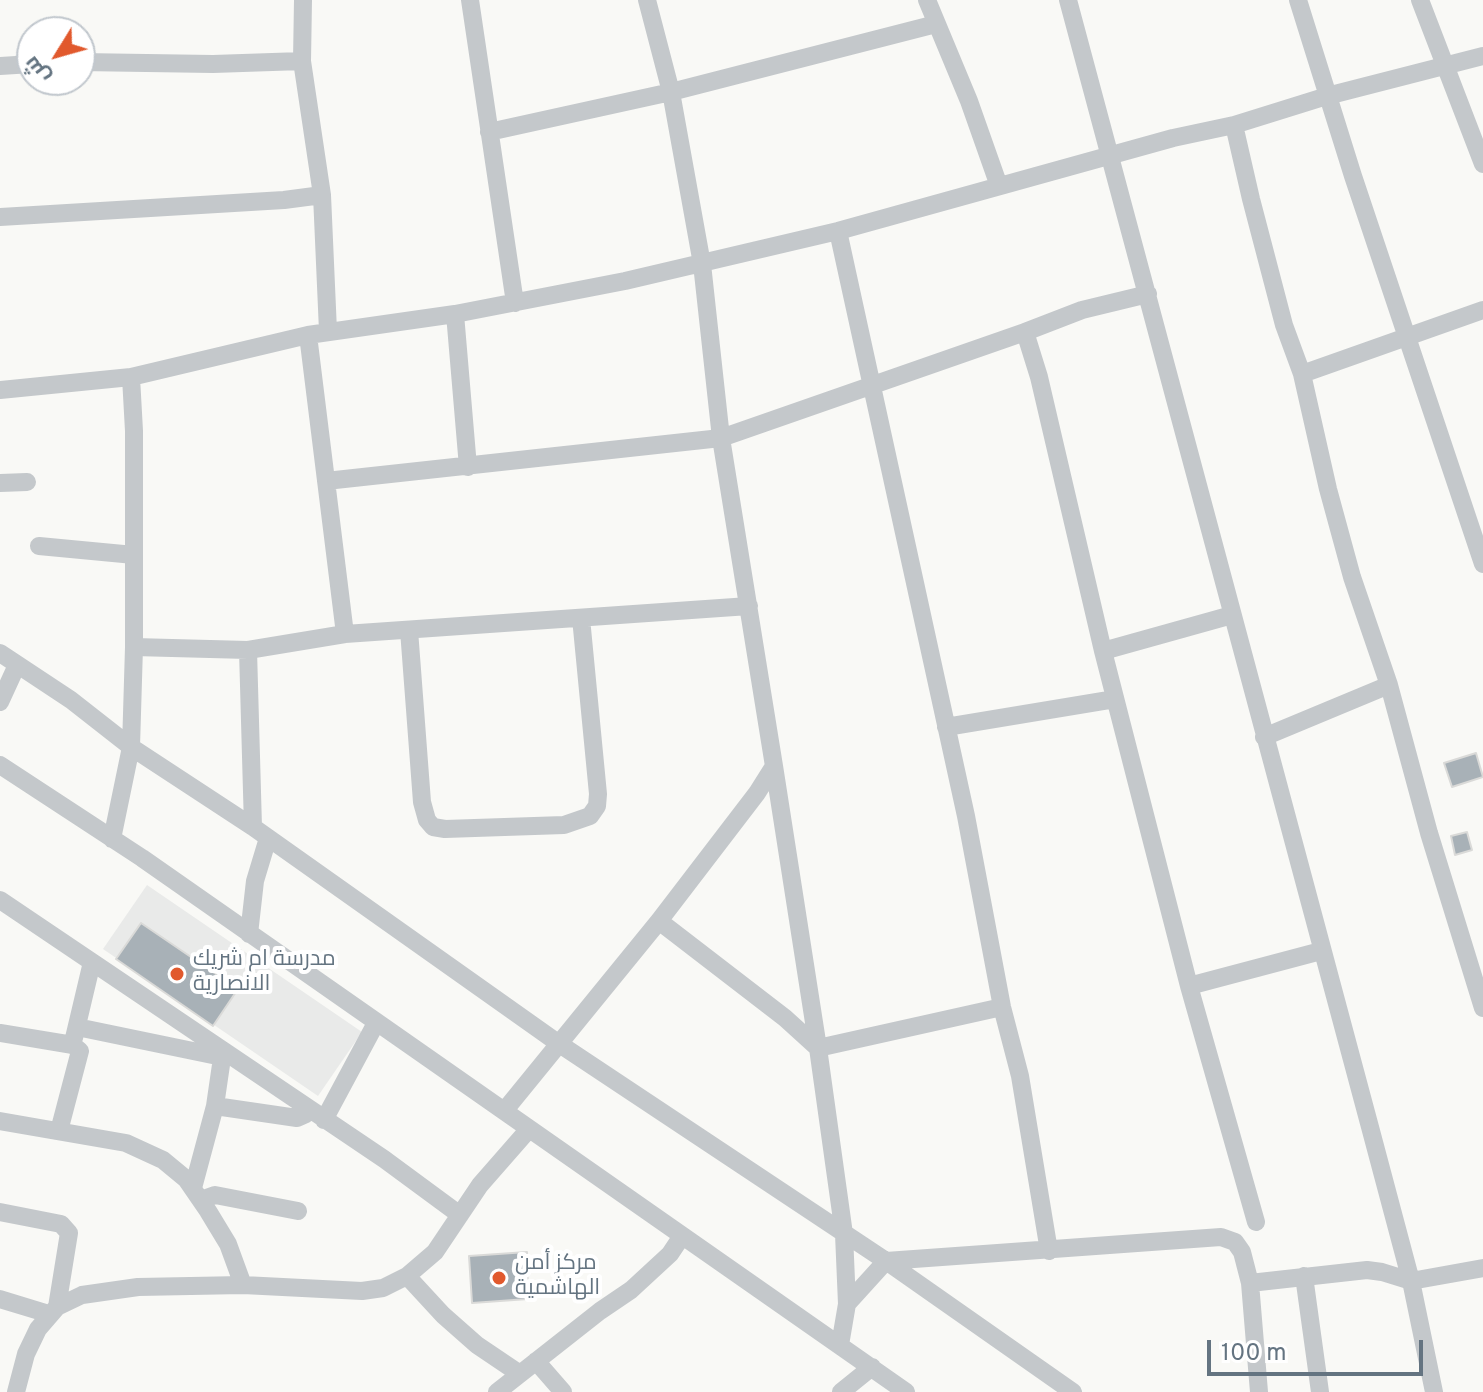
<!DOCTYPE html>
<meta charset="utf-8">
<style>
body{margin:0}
#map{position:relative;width:1483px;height:1392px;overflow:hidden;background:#f9f9f6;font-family:Overpass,Cairo,sans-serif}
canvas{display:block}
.north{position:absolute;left:16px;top:16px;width:80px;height:80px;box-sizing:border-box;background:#fff;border:2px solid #c1c7cd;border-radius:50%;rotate:233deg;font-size:22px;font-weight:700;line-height:32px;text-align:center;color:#647481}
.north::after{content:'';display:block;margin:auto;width:28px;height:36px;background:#e1592d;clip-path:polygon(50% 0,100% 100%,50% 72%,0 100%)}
.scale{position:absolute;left:1207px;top:1340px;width:216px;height:36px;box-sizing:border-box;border:4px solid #647481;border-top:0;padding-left:10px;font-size:24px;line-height:28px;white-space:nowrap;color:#647481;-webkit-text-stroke:6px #fff;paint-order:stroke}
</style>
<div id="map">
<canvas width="1483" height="1392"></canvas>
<div class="north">ش</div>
<div class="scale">100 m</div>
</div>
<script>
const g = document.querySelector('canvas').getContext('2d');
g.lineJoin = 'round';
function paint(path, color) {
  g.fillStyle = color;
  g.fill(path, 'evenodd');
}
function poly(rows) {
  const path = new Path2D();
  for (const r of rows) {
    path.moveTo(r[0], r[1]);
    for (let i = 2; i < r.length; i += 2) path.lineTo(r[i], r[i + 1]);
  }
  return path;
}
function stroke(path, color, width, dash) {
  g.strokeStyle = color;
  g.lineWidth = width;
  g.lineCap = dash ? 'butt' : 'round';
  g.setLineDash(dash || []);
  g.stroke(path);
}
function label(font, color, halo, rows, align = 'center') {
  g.font = font + ' Overpass,Cairo,sans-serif';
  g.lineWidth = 8;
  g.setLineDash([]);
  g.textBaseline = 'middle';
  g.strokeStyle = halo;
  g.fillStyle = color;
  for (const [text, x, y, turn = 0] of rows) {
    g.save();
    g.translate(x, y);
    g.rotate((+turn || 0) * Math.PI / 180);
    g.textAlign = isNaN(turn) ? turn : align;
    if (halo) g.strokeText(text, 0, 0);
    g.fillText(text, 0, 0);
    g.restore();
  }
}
paint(poly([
 [147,885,362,1032,318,1096,103,949]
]), '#e9eae9');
const building = poly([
 [1476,753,1483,777,1452,787,1444,763,1476,753],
 [1467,832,1472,850,1455,855,1451,836,1467,832],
 [141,923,238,989,213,1026,116,959,141,923],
 [527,1252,528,1299,472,1303,469,1256,527,1252]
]);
paint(building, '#a8b1b7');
stroke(building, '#dadad8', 2);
stroke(poly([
 [303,0,302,61,322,195,328,331],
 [470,0,515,303],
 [927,0,969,101,999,186],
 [1068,0,1370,1127,1411,1281,1434,1392],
 [1298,0,1353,176,1483,564],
 [1420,0,1483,164],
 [80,62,213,64,302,61],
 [0,66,32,64],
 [1234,125,1251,199,1284,325,1302,374,1328,489,1352,577,1389,685,1429,833,1483,1008],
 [489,132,671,92,936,24],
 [0,217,284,200,322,195],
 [838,231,966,816,1002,1007,1020,1076,1049,1251],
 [455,314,468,467],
 [1025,332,1082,310,1148,294],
 [308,335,345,634],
 [1302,374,1483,310],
 [0,390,131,377,308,335,455,314,625,281,838,231,1173,138,1234,125,1327,96,1483,56],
 [326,481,721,438,1025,332,1039,377,1103,651,1189,986,1321,951],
 [0,483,27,482],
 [39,546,134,555],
 [409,630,422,802,427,820,433,827,445,829,564,825,590,816,597,806,598,794,581,618],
 [134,647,248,650,345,634,749,606],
 [248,650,253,827],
 [1103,651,1232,615],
 [0,653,71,700,131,747,253,827,558,1043,886,1261,1073,1392],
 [0,702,17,665],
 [946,727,1115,699],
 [1264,737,1389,685],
 [0,765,142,858,906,1392],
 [774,766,818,1048,844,1234,847,1304,840,1345],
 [112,839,131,747,134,647,134,431,131,377],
 [0,900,384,1159,460,1215],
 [659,921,785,1018,818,1048,1002,1007],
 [249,934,255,881,268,838],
 [1189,986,1256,1222],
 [77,1027,222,1057],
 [0,1033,73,1045,80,1051,59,1131],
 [74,1038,92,962],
 [215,1106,297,1118,306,1114,308,1108],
 [505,1110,659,921,757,793,774,766,721,438,702,264,671,92,647,0],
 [324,1120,376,1023],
 [0,1121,126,1143,163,1160,186,1179,208,1211,228,1244,243,1285],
 [193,1188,215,1106,223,1051],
 [201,1200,215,1195,298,1211],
 [0,1212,61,1224,69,1233,57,1307],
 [407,1276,443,1315,477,1345,520,1374],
 [1304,1276,1320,1392],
 [1250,1283,1259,1392],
 [0,1299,49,1314],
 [847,1304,886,1261,1221,1237,1235,1242,1242,1252,1250,1283,1367,1270,1382,1272,1411,1281,1483,1268],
 [536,1361,563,1392],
 [16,1392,26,1354,38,1329,57,1307,82,1295,138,1287,243,1285,362,1291,383,1288,407,1276,435,1252,480,1185,529,1129],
 [497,1392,600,1311,631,1290,670,1254,682,1236],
 [841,1392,872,1367]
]), '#c4c8cb', 18);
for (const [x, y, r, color] of [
 [177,974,8,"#e1592d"],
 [499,1278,8,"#e1592d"]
]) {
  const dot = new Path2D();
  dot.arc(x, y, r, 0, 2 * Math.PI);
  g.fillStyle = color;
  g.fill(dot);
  stroke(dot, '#fff', 3);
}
label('22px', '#647481', '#fff', [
 ["مدرسة ام شريك",193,961],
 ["الانصارية",193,986],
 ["مركز أمن",515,1265],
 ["الهاشمية",515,1290]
], 'left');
</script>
